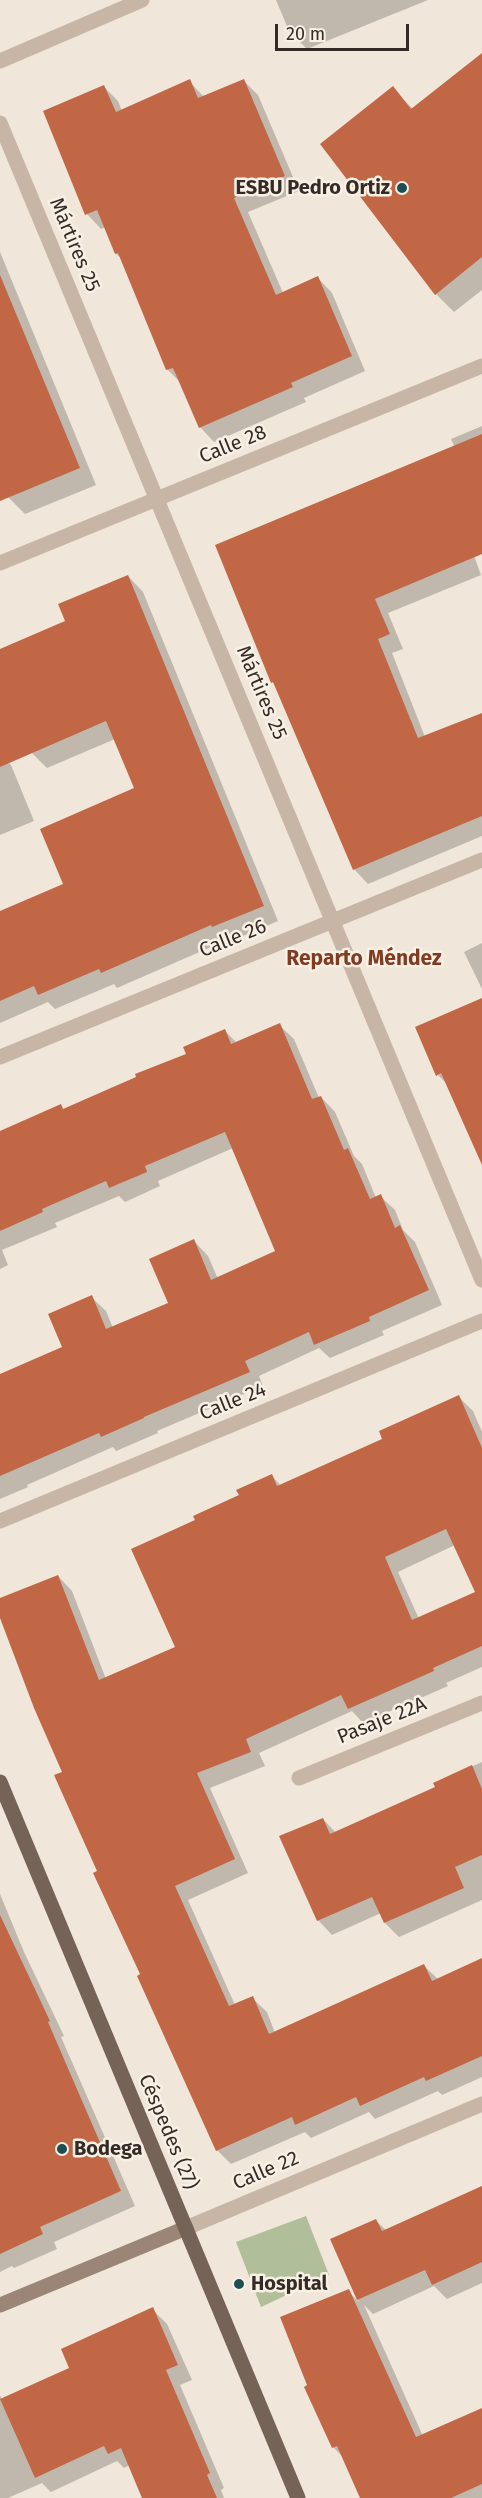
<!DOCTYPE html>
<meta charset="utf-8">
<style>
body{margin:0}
#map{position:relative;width:482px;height:2498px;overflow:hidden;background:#f0e6d9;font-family:"Fira Sans",sans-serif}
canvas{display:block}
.scale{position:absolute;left:275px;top:24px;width:134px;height:27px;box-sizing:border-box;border:3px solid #342b26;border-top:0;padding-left:8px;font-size:18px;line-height:21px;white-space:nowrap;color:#342b26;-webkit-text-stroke:4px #f8f0e5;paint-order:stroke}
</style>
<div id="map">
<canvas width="482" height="2498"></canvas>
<div class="scale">20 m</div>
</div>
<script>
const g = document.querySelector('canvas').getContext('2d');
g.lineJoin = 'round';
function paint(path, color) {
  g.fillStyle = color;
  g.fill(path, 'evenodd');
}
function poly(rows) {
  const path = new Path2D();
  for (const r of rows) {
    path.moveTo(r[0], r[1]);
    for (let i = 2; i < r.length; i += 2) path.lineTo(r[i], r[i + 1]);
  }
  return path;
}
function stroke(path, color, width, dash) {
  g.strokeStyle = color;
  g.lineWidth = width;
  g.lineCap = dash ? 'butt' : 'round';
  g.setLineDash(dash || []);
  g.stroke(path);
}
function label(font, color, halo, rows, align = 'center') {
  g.font = font + ' "Fira Sans",sans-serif';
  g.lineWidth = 5;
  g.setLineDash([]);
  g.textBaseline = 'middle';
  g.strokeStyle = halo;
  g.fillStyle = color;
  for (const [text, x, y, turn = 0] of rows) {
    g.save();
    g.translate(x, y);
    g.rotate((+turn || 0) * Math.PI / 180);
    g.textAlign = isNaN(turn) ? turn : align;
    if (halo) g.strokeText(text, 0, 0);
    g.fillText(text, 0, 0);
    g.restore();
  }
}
paint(poly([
 [306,2216,329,2275,261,2307,236,2242]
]), '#b1be9a');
paint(poly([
 [276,0,428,0,307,49,289,31],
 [482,57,482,290,454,312,436,294,392,88,413,109],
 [243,80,258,95,299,191,248,212,283,293,318,278,332,293,365,371,304,398,306,402,214,442,200,427,181,383,168,370,122,259,116,254,106,227,101,229,87,214,45,112,103,86,118,101,122,111,189,81,204,97],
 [0,252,96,485,25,514,8,497,0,477],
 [482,426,482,549,473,553,481,575,388,613,403,649,392,653,425,737,482,715,482,836,368,884,354,869,277,686,272,682,454,446,451,439],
 [128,576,143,592,278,921,229,942,227,940,117,988,114,984,55,1009,48,1002,0,1023,0,912,65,884,136,789,115,739,47,768,32,753,0,679,0,651,67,622],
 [0,754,11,765,34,821,0,835],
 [482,943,482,989,464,952],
 [482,1000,482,1144,447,1084,438,1075],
 [279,1025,294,1039,319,1098,321,1097,335,1112,354,1156,362,1164,376,1198,380,1196,395,1210,403,1230,415,1242,442,1305,382,1331,384,1335,330,1358,319,1348,259,1376,263,1386,157,1431,158,1433,116,1451,113,1447,27,1485,28,1487,0,1499,0,1376,64,1348,91,1297,106,1311,113,1328,170,1304,194,1241,208,1256,218,1279,277,1252,233,1148,158,1181,160,1186,125,1202,119,1196,55,1223,57,1227,2,1250,8,1265,0,1269,0,1132,61,1106,64,1110,188,1055,225,1031,237,1043],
 [458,1396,473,1411,482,1432,482,1667,446,1683,448,1686,363,1723,352,1711,259,1753,265,1766,210,1788,248,1873,188,1900,235,2005,252,1998,267,2012,275,2033,424,1966,438,1979,482,1959,482,2077,442,2095,438,2091,375,2119,369,2112,311,2138,305,2132,231,2164,217,2150,99,1872,64,1772,0,1614,0,1600,58,1576,72,1591,106,1679,177,1648,197,1521,272,1476,281,1486,384,1440],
 [455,1545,477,1593,419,1619,398,1572],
 [482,1762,482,1900,399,1937,385,1923,381,1913,332,1935,318,1920,323,1819,336,1833,437,1788,435,1783],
 [0,1894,24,1952,64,2036,61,2037,135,2206,54,2242,57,2249,14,2268,12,2266,0,2272],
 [482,2186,482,2283,447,2299,434,2286,373,2314,364,2305,423,2436,482,2414,482,2498,361,2498,345,2459,333,2447,309,2386,348,2291,359,2302,332,2240,376,2221,386,2230],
 [152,2309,167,2324,192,2380,180,2385,224,2488,221,2490,224,2498,143,2498,130,2465,124,2468,117,2461,51,2492,42,2483,8,2498,0,2498,0,2395,2,2400,71,2368]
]), '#0003');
paint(poly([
 [482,53,482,257,435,295,320,144,393,86,411,109],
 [190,79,198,98,244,79,285,176,234,198,276,295,318,276,352,356,291,383,293,387,199,428,173,368,166,370,118,253,115,254,97,210,85,215,43,111,104,85,116,112],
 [0,275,80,468,0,501],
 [482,434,482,554,375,599,390,634,378,639,418,738,482,713,482,816,353,870,273,682,271,683,215,545],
 [128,575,264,906,212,927,211,925,101,973,99,969,38,995,34,986,0,1001,0,911,63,884,40,829,134,788,106,721,0,767,0,649,65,621,58,604],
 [482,998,482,1165,441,1073,436,1076,415,1027],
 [280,1023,312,1099,321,1096,344,1150,348,1148,370,1199,381,1194,395,1228,400,1225,429,1290,369,1317,370,1321,314,1345,309,1332,245,1361,250,1372,144,1417,144,1418,101,1437,99,1433,0,1476,0,1374,62,1347,48,1314,92,1295,106,1329,168,1303,149,1259,194,1239,211,1280,275,1251,225,1132,145,1166,147,1172,109,1188,106,1181,42,1209,43,1212,0,1231,0,1131,61,1104,63,1109,136,1077,135,1074,186,1054,183,1047,225,1029,231,1044],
 [459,1395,482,1448,482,1646,433,1668,434,1671,348,1709,341,1695,246,1739,251,1752,197,1773,235,1859,175,1886,229,2006,253,1996,269,2034,424,1964,432,1981,482,1958,482,2056,426,2081,424,2077,360,2106,356,2097,295,2125,292,2117,216,2151,137,1976,140,1974,93,1873,97,1871,54,1775,62,1772,34,1708,0,1618,0,1598,58,1575,99,1680,175,1647,131,1549,195,1520,193,1516,239,1495,236,1490,272,1474,277,1486,382,1439,379,1431],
 [446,1529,475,1592,412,1620,385,1557],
 [472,1765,482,1789,482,1855,455,1867,464,1888,384,1923,372,1897,317,1921,279,1836,323,1818,330,1834,435,1787,433,1783],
 [0,1915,50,2021,48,2022,121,2191,40,2227,43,2234,0,2254],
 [482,2186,482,2262,432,2285,425,2270,357,2300,330,2239,376,2219,382,2231],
 [349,2289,416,2437,482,2408,482,2484,451,2498,360,2498,337,2446,332,2448,304,2387,307,2385,280,2317],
 [153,2307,178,2365,166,2370,210,2473,207,2475,217,2498,142,2498,121,2448,108,2454,104,2446,35,2478,0,2399,69,2368,61,2349]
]), '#c16746');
stroke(poly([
 [0,61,142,0],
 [0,123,482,1280],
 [0,563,482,366],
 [0,1057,482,860],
 [0,1521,482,1321],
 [299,1778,482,1703],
 [186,2228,482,2104]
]), '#c7b6a6', 15);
stroke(poly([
 [0,2305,186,2228]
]), '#9b8577', 15);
stroke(poly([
 [0,1782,298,2498]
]), '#756358', 15);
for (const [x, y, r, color] of [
 [402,188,6,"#1e4e53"],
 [62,2149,6,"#1e4e53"],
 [239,2284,6,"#1e4e53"]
]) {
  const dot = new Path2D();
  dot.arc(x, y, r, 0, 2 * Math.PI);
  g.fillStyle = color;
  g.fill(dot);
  stroke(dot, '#f8f0e5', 2);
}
label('bold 20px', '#342b26', '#f8f0e5', [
 ["ESBU Pedro Ortiz",390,188,"right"],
 ["Bodega",74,2149],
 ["Hospital",251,2284]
], 'left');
label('20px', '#342b26', '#f8f0e5', [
 ["Mártires 25",74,245,67],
 ["Calle 28",233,445,-22],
 ["Mártires 25",261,693,67],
 ["Calle 26",233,939,-22],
 ["Calle 24",233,1402,-22],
 ["Pasaje 22A",382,1721,-22],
 ["Céspedes (27)",168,2132,67],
 ["Calle 22",266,2171,-23]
]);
label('bold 21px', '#803b23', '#f8f0e5', [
 ["Reparto Méndez",364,959]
]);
</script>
